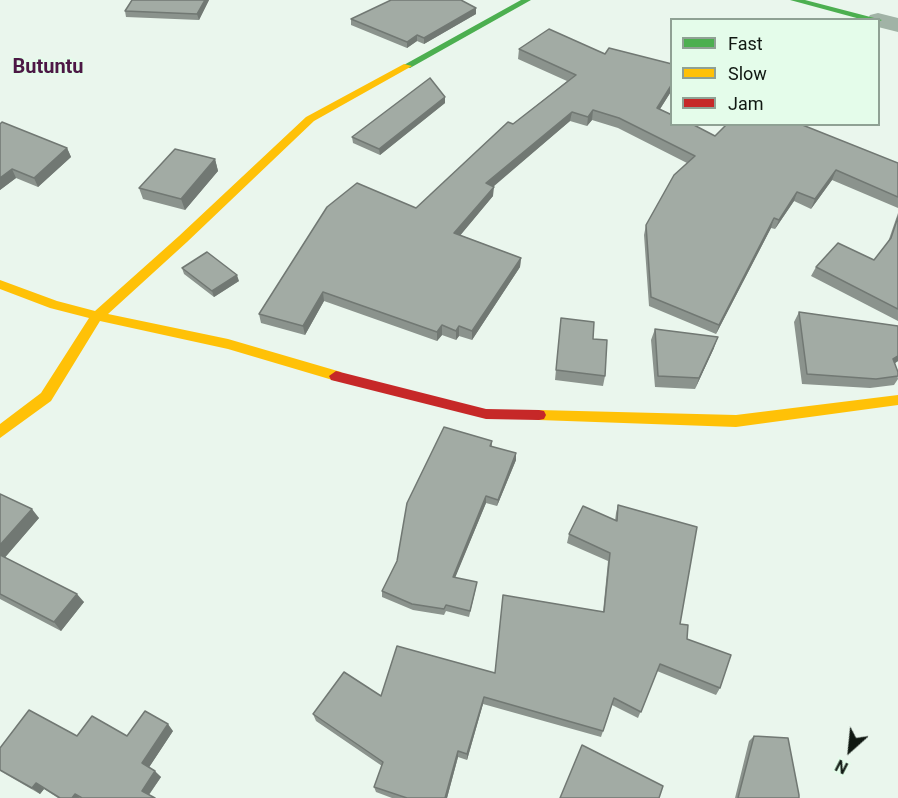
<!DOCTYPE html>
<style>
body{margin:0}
#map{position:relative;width:898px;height:798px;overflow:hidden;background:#eaf6ed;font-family:Roboto,sans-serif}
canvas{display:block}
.legend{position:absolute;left:670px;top:18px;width:210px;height:108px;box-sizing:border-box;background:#e4fcea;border:2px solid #8fa194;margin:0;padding:8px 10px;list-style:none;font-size:18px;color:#101812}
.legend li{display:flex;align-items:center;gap:12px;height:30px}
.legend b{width:30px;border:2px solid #8fa194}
.north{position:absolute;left:820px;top:720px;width:60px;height:60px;-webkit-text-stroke:4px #e4fcea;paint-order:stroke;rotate:207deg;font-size:16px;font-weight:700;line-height:24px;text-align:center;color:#101812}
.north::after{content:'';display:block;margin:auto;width:21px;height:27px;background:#101812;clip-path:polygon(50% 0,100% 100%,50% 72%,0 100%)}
</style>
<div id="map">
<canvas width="898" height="798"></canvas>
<ul class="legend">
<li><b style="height:8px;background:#4caf50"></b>Fast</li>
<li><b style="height:8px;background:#ffc107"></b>Slow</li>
<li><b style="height:8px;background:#c62828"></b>Jam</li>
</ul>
<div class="north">N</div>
</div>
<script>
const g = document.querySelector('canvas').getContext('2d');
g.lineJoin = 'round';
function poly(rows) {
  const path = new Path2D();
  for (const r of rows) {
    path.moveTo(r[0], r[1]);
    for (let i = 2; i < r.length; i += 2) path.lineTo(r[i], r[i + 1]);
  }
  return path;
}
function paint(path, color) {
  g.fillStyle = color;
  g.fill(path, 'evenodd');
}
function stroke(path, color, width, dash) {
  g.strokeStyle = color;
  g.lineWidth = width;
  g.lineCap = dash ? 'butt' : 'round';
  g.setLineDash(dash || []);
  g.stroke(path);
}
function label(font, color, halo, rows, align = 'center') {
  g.font = font + ' Roboto,sans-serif';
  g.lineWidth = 4.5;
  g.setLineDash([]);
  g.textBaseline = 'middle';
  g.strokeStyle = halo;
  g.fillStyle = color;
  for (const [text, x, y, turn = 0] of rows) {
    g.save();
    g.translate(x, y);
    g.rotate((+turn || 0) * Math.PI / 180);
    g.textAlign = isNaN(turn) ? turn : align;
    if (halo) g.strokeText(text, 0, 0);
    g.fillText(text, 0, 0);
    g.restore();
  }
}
paint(poly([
 [878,13,898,18,898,32,878,27,878,20,867,20,870,15,878,13]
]), '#a1b3a6');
paint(poly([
 [521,0,531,0,410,68,402,66,521,0],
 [790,0,805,0,882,20,878,22,878,20,864,20,790,0]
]), '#4caf50');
paint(poly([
 [404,64,412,66,314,121,187,242,108,314,228,339,341,372,343,376,341,380,336,381,228,349,100,321,51,401,0,438,0,424,41,393,89,318,50,308,0,289,0,280,57,301,95,311,179,236,306,117,404,64],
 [898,395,898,405,736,427,539,420,534,419,532,415,534,411,539,410,736,415,898,395]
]), '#ffc107');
paint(poly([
 [336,371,486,409,539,410,544,411,546,415,544,419,539,420,486,419,331,380,329,376,336,371]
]), '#c62828');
paint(poly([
 [132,0,209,0,199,20,126,17,125,11],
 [476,8,476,14,424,44,417,41,407,48,351,25,351,19],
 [519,49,605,54,672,64,672,90,660,109,715,136,898,163,898,208,832,180,811,209,794,201,775,229,771,228,716,334,649,306,644,235,646,225,687,163,618,128,592,120,587,126,570,121,493,186,493,196,460,235,521,258,520,267,472,340,459,336,456,340,442,335,437,341,324,301,305,335,261,323,259,314,416,208,513,124,567,81,518,59],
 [445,97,445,103,380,155,353,143,352,137],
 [0,124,67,148,71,157,38,187,16,178,0,190],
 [215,159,218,171,185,210,143,199,139,188],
 [898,213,898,321,811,276,816,267,874,260,888,242],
 [182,268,239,281,214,297,184,274],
 [799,312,898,326,898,361,895,363,898,379,894,385,870,388,802,384,794,322],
 [561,318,605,376,603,386,555,380],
 [655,329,714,348,695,389,655,387,651,340],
 [492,441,492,446,516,460,497,506,486,503,455,577,476,588,469,617,446,611,444,615,413,610,382,597,382,591],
 [0,494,39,518,5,557,84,602,61,631,0,599],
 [618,505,687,639,720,688,716,695,657,671,638,718,612,705,601,737,483,704,467,760,458,757,447,798,392,798,376,792,374,787,382,766,316,721,313,714,381,696,495,673,603,612,608,561,567,543,569,534,615,521,616,513],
 [173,731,149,767,161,777,149,795,155,798,58,798,44,789,40,794,0,771,0,748,77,736,127,736],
 [754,736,799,798,735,798,749,741]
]), '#8b938d');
paint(poly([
 [205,0,209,0,199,20,197,14],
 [476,8,476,14,424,44,424,38],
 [417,35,417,41,407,48,407,42],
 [672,84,672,90,655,117,657,108],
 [445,97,445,103,380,155,379,149],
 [593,110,592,120,587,126,588,117],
 [572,112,570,121,486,193,486,183],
 [67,148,71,157,38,187,34,178],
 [215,159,218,171,185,210,181,199],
 [12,169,16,178,0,190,0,178],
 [836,170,832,180,811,209,815,199],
 [494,187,493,196,454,243,454,233],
 [797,192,794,201,775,229,779,220],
 [774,218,771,228,716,334,719,325],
 [521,258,520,267,472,340,472,331],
 [237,275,239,281,214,297,212,291],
 [323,292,324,301,305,335,303,326],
 [442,325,442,335,437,341,437,332],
 [459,326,459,336,456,340,456,331],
 [718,337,714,348,695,389,699,378],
 [898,356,898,361,888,368,893,359],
 [516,453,516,460,497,506,498,500],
 [486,496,486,503,453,583,453,577],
 [32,509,39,518,2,561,0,559,0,545],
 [77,594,84,602,61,631,54,622],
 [484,697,483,704,467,760,467,754],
 [168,724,173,731,148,769,142,763],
 [458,751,458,757,447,798,445,798],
 [155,771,161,777,147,797,142,791],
 [36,783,44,789,40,794,32,788],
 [75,794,80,798,72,798]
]), '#717873');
const building = poly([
 [132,0,205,0,197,14,125,11,132,0],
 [391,0,461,0,476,8,424,38,417,35,407,42,351,19,391,0],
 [549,29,605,54,609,48,672,64,672,84,657,108,672,115,672,124,692,124,715,136,727,124,800,124,898,163,898,197,836,170,815,199,797,192,779,220,774,218,719,325,651,297,646,225,674,175,695,156,619,118,593,110,588,117,572,112,486,183,494,187,454,233,521,258,472,331,459,326,456,331,442,325,437,332,323,292,303,326,259,314,327,207,357,183,416,208,508,122,513,124,576,75,519,49,549,29],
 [430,78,445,97,379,149,352,137,430,78],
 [2,122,67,148,34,178,12,169,0,178,0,124,2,122],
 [175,149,215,159,181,199,139,188,175,149],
 [898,217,898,309,816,267,838,243,874,260,891,238,898,217],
 [207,252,237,275,212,291,182,268,207,252],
 [799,312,898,326,898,356,893,359,898,372,898,376,876,379,807,374,799,312],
 [561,318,594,322,593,339,607,340,605,376,556,370,561,318],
 [655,329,718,337,699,378,658,376,655,329],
 [444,427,492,441,490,446,516,453,498,500,486,496,453,577,477,582,470,611,446,605,444,609,412,604,382,591,397,561,407,503,444,427],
 [0,494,32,509,0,545,0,494],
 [618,505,697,527,680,624,688,625,687,639,731,655,720,688,660,664,641,712,614,698,603,731,484,697,467,754,458,751,445,798,407,798,374,787,383,762,313,714,344,672,381,696,397,646,495,673,503,595,604,612,610,553,569,534,583,506,617,521,618,505],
 [0,555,77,594,54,622,0,594,0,555],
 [29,710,77,736,92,716,127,736,145,711,168,724,142,763,155,771,142,791,155,798,82,798,75,794,72,798,60,798,36,783,32,788,0,770,0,748,29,710],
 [754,736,788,738,799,795,799,798,738,798,754,736],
 [582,745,663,786,659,798,560,798,582,745]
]);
paint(building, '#a2aba4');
stroke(building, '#717873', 1.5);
label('bold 20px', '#4c1845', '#e4fcea', [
 ["Butuntu",48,68]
]);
</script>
